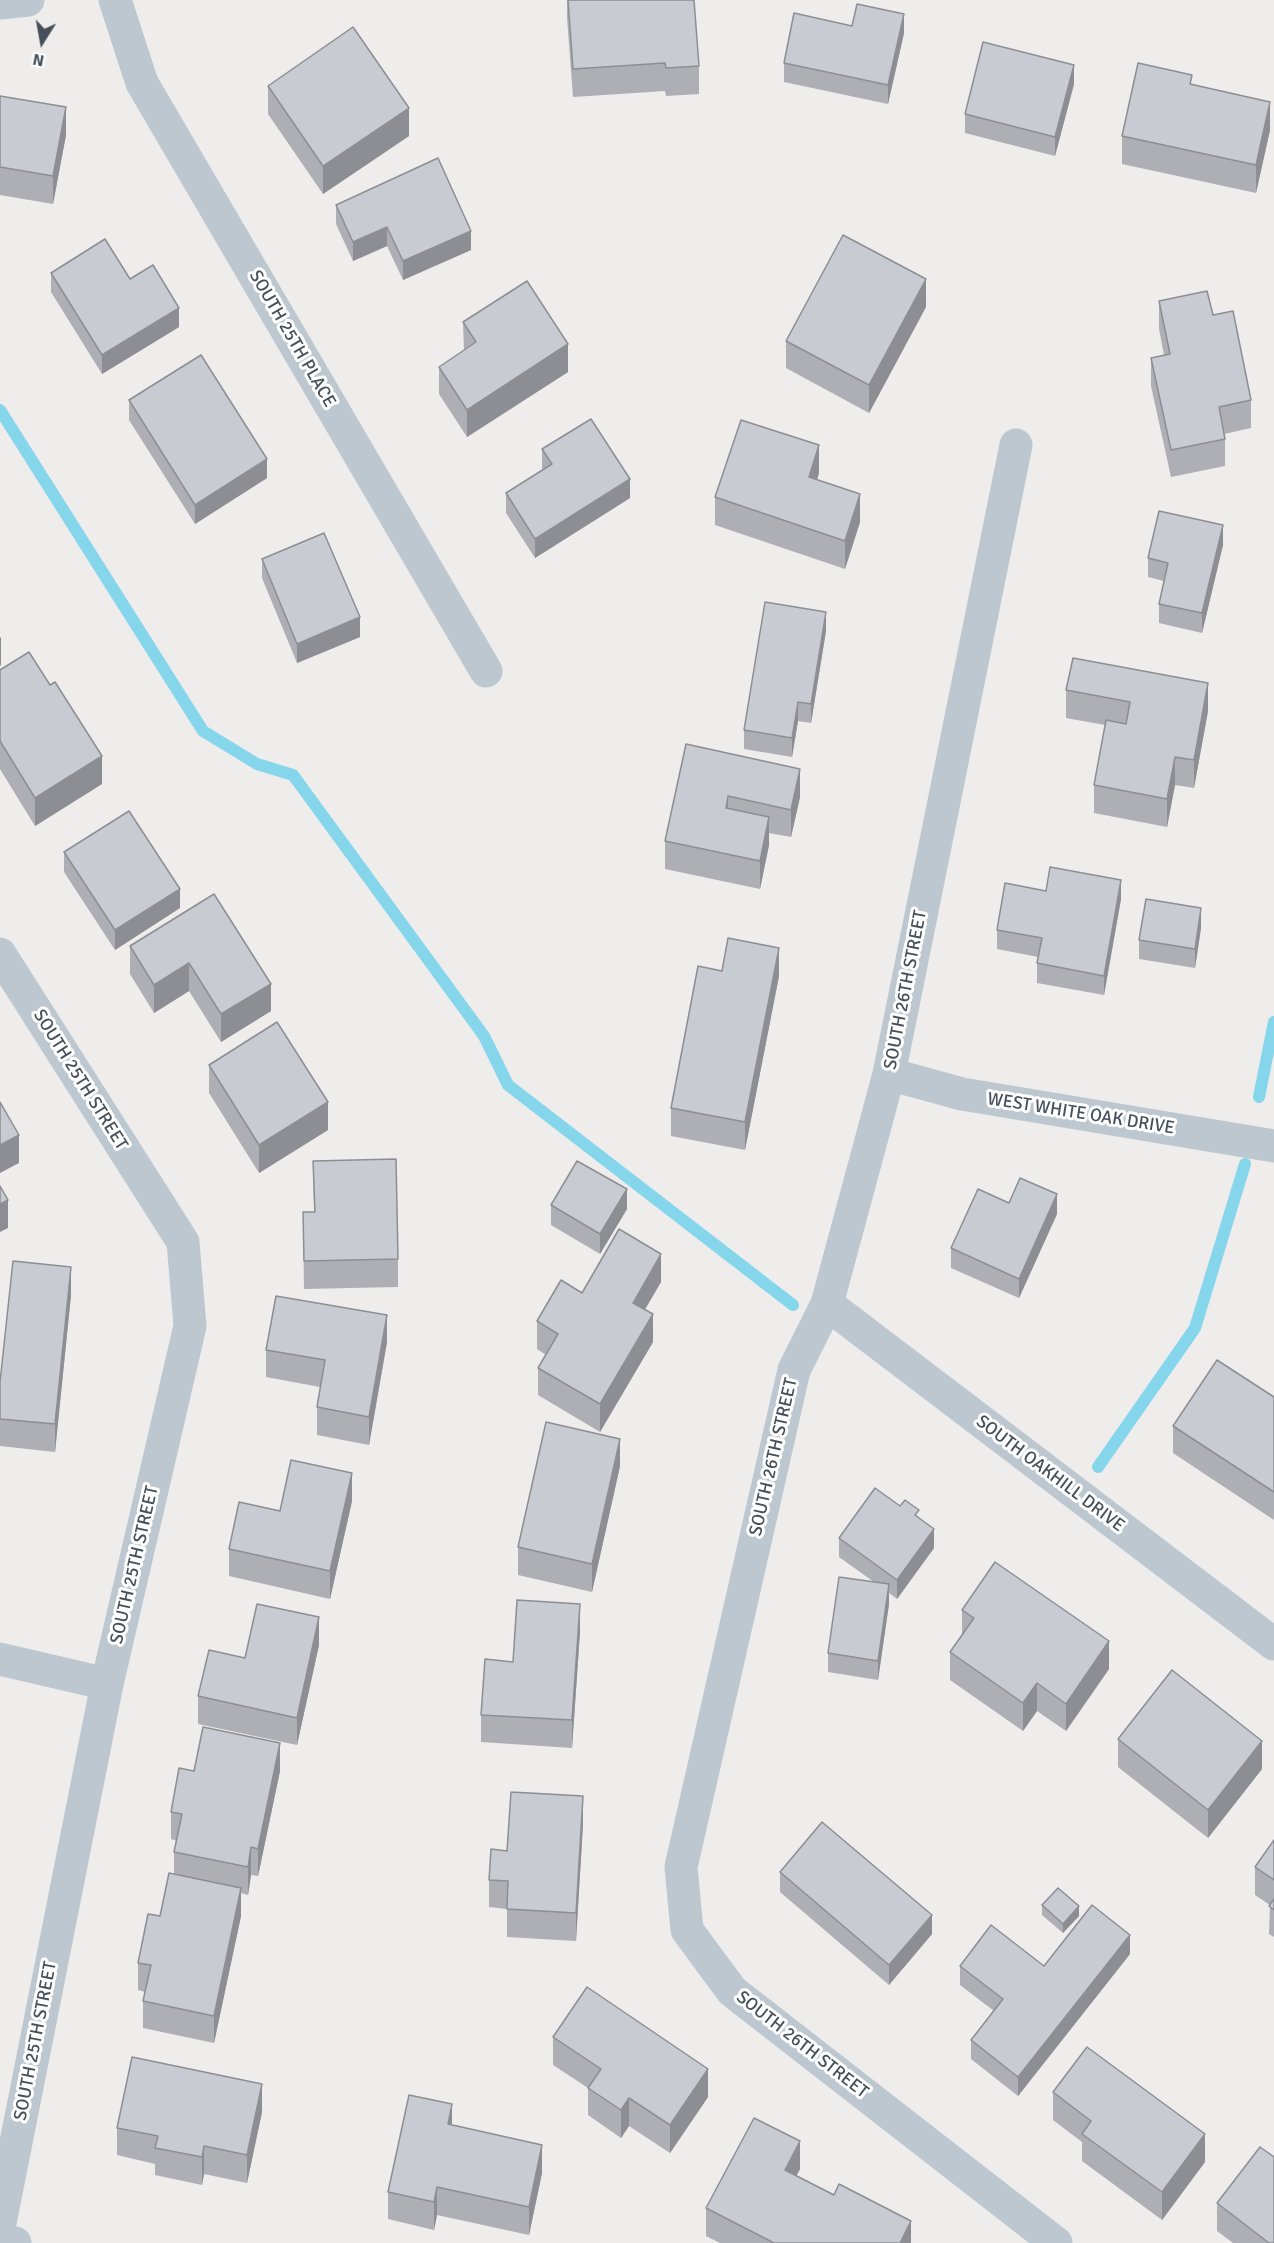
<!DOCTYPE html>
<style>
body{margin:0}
#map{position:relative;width:1274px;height:2243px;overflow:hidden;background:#efecec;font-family:Signika,sans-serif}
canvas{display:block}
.north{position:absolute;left:12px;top:12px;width:60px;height:60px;-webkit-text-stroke:4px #fff;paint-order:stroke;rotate:191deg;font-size:16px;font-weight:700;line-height:24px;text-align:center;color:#45505a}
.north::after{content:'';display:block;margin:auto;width:21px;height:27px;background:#45505a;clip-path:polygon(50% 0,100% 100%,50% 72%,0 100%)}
</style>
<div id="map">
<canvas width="1274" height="2243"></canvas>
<div class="north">N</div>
</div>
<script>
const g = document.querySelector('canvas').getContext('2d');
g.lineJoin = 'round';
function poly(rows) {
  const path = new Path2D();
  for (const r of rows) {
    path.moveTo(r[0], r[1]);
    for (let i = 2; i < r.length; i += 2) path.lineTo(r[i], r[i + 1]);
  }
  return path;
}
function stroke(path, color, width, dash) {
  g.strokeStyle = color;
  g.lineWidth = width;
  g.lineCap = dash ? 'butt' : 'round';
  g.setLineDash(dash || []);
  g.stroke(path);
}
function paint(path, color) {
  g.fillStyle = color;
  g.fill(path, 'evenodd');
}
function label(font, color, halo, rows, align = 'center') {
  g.font = font + ' Signika,sans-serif';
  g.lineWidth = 6;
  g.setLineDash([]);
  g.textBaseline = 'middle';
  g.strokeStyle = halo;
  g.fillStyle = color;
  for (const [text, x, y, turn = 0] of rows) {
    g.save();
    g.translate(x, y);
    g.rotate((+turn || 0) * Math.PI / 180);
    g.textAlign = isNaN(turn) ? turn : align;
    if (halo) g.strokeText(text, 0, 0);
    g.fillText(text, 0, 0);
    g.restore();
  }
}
stroke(poly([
 [0,410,203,731,257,764,293,775,484,1036,508,1085,793,1305],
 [1259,1097,1274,1022],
 [1098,1467,1195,1328,1245,1164]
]), '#86d6eb', 12);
stroke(poly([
 [115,0,142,83,486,671],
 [1016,445,889,1074,827,1304,794,1370,681,1867,687,1930,732,1991,1056,2243],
 [0,954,183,1242,190,1326,107,1684,0,2223],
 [889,1074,962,1094,1274,1146],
 [827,1304,1274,1644],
 [0,1659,107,1684]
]), '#bdc7cf', 33);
stroke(poly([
 [0,3,28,0],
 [0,2240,15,2243]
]), '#bdc7cf', 33);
paint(poly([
 [567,0,694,0,699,66,699,94,666,96,665,91,573,97,567,18],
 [904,33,888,104,784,82,784,63],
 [1074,84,1055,156,965,133,965,114],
 [1192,85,1270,130,1256,193,1122,164,1122,136],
 [268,86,409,136,323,194,268,114],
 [0,96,66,135,53,204,0,195],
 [336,205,471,250,403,280,387,246,353,261,336,224],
 [51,273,130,279,179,327,102,374,51,292],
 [1159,301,1213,315,1251,400,1251,428,1224,434,1225,439,1225,466,1171,477,1151,386,1151,358,1164,355,1159,329],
 [926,307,869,413,786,368,786,341],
 [463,322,568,372,467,437,439,394,439,367,464,351],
 [129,400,267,478,195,524,129,420],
 [542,449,630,498,535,558,506,513,506,493,543,470,542,468],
 [819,473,817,480,860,522,845,569,715,525,715,497],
 [1223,545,1202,633,1159,623,1159,604,1164,581,1148,577,1148,558],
 [262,559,360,637,297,663,262,578],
 [826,631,811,723,798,721,792,757,744,749,744,730],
 [0,670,50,685,102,784,35,826,0,769],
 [1066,690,1208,711,1194,788,1175,785,1167,827,1094,813,1094,785,1105,725,1066,718],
 [686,744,800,797,791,837,769,833,769,845,760,889,665,869,665,841],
 [64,852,180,908,115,950,64,872],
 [1046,891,1121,899,1104,995,1037,983,1037,963,1038,957,997,949,997,930],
 [214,894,271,1011,221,1042,189,991,154,1013,130,974,130,946],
 [1201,928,1195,968,1139,959,1139,940],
 [722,971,779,976,745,1150,671,1136,671,1108],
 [209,1065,328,1130,259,1173,209,1093],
 [313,1161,398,1259,398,1287,304,1289,303,1212,314,1212],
 [1009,1203,1057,1214,1019,1298,951,1268,951,1248],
 [551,1205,627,1209,600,1254,551,1225],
 [661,1282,645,1309,653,1342,600,1432,538,1395,538,1368,546,1355,537,1349,537,1321,582,1293],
 [71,1295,55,1452,0,1446,0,1382],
 [387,1342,369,1445,317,1435,317,1407,320,1387,266,1377,266,1350],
 [1274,1397,1274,1520,1173,1453,1173,1426],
 [620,1466,592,1592,518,1575,518,1547],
 [352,1501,330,1599,229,1576,229,1549,280,1511],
 [900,1506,919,1518,934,1548,897,1599,889,1593,889,1604,878,1680,828,1672,828,1653,874,1582,839,1557,839,1538],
 [962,1610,1109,1669,1066,1731,1037,1711,1023,1731,950,1680,950,1652,962,1635],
 [580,1632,572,1748,481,1742,481,1715,513,1662],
 [319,1645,297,1745,198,1724,198,1696,245,1658],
 [1118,1739,1262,1769,1208,1838,1118,1767],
 [194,1771,280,1771,258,1876,251,1875,248,1895,241,1893,241,1916,214,2043,143,2028,143,2001,145,1992,138,1990,138,1963,160,1916,174,1874,174,1852,177,1841,171,1839,171,1812],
 [583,1824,576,1941,507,1937,507,1909,489,1907,489,1880,507,1851],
 [1274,1840,1274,1937,1269,1934,1270,1905,1255,1895,1255,1867],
 [780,1872,932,1934,889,1985,780,1892],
 [1042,1905,1079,1916,1063,1933,1042,1915],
 [1130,1954,1018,2096,971,2059,971,2040,994,2011,960,1985,960,1966,1044,1966],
 [553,2037,708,2097,670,2153,629,2126,621,2138,588,2115,588,2088,553,2065],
 [1053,2092,1205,2162,1162,2220,1082,2161,1082,2142,1053,2120],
 [262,2112,247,2183,204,2174,202,2185,155,2175,155,2164,117,2155,117,2128],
 [452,2125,542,2173,529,2235,437,2215,434,2230,388,2219,388,2192],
 [800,2169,796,2176,911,2243,720,2243,706,2236,706,2208],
 [1217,2203,1274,2243,1233,2243,1217,2231]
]), '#adafb5');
paint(poly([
 [904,14,904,33,888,104,888,85],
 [1074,65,1074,84,1055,156,1055,137],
 [1270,102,1270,130,1256,193,1256,165],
 [66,107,66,135,53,204,53,176],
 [409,108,409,136,323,194,323,166],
 [387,227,387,246,353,261,353,242],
 [471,231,471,250,403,280,403,261],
 [926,279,926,307,869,413,869,385],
 [179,308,179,327,102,374,102,355],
 [568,344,568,372,467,437,467,410],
 [819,445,819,473,809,504,809,477],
 [267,459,267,478,195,524,195,505],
 [630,479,630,498,535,558,535,539],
 [860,494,860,522,845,569,845,541],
 [1223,525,1223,545,1202,633,1202,613],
 [826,612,826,631,811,723,811,704],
 [360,617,360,637,297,663,297,644],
 [1,637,1,665,0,666,0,638],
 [1208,683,1208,711,1194,788,1194,760],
 [798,702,798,721,792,757,792,738],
 [102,756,102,784,35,826,35,798],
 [1175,757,1175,785,1167,827,1167,799],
 [800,769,800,797,791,837,791,810],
 [728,796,728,824,726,808],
 [769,817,769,845,760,889,760,861],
 [1121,880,1121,899,1104,995,1104,976],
 [180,889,180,908,115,950,115,930],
 [1201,908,1201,928,1195,968,1195,949],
 [779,948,779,976,745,1150,745,1122],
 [189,963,189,991,154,1013,154,985],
 [271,984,271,1011,221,1042,221,1014],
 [328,1102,328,1130,259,1173,259,1145],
 [19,1135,19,1163,0,1173,0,1145],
 [627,1189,627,1209,600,1254,600,1234],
 [1057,1194,1057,1214,1019,1298,1019,1279],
 [8,1200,8,1228,0,1232,0,1204],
 [661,1254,661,1282,633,1330,633,1303],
 [71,1267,71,1295,55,1452,55,1424],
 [653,1314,653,1342,600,1432,600,1404],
 [387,1315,387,1342,369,1445,369,1417],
 [620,1439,620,1466,592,1592,592,1564],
 [352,1473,352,1501,330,1599,330,1571],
 [934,1529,934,1548,897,1599,897,1580],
 [889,1584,889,1604,878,1680,878,1661],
 [580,1604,580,1632,572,1748,572,1720],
 [319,1617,319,1645,297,1745,297,1718],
 [1109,1641,1109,1669,1066,1731,1066,1704],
 [1037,1683,1037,1711,1023,1731,1023,1703],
 [1262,1741,1262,1769,1208,1838,1208,1810],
 [280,1743,280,1771,258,1876,258,1849],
 [583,1796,583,1824,576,1941,576,1913],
 [251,1847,251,1875,248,1895,248,1867],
 [241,1888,241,1916,214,2043,214,2016],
 [1079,1906,1079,1916,1063,1933,1063,1924],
 [932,1915,932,1934,889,1985,889,1965],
 [1130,1935,1130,1954,1018,2096,1018,2077],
 [708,2069,708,2097,670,2153,670,2125],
 [262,2084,262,2112,247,2183,247,2155],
 [629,2098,629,2126,621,2138,621,2110],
 [452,2104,452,2132,448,2124],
 [1205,2134,1205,2162,1162,2220,1162,2192],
 [800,2141,800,2169,785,2198,785,2170],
 [542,2145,542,2173,529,2235,529,2207],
 [204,2146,204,2174,202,2185,202,2157],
 [437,2187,437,2215,434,2230,434,2202],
 [911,2221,911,2243,900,2243]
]), '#8d8e93');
const building = poly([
 [568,0,694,0,699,66,666,68,665,63,573,69,568,0],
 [857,4,904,14,888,85,784,63,794,13,852,26,857,4],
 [353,27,409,108,323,166,268,86,353,27],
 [983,42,1074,65,1055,137,965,114,983,42],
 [1138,63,1192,75,1190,84,1270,102,1256,165,1122,136,1138,63],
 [0,96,66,107,53,176,0,167,0,96],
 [438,158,471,231,403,261,387,227,353,242,336,205,438,158],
 [843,235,926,279,869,385,786,341,843,235],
 [105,239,130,279,153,265,179,308,102,355,51,273,105,239],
 [527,281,568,344,467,410,439,367,476,342,463,322,527,281],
 [1207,291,1213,315,1233,311,1251,400,1219,407,1225,439,1171,450,1151,358,1170,354,1159,301,1207,291],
 [201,355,267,459,195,505,129,400,201,355],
 [591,419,630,479,535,539,506,493,552,464,542,449,591,419],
 [741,420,819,445,809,477,860,494,845,541,715,497,741,420],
 [1159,511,1223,525,1202,613,1159,604,1168,563,1148,558,1159,511],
 [324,533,360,617,297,644,262,559,324,533],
 [765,602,826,612,811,704,798,702,792,738,744,730,765,602],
 [29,652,50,685,55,682,102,756,35,798,0,741,0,670,29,652],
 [1073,658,1208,683,1194,760,1175,757,1167,799,1094,785,1106,720,1126,724,1130,702,1066,690,1073,658],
 [686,744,800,769,791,810,728,796,726,808,769,817,760,861,665,841,686,744],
 [129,811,180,889,115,930,64,852,129,811],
 [1050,867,1121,880,1104,976,1037,963,1042,938,997,930,1005,883,1046,891,1050,867],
 [214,894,271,984,221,1014,189,963,154,985,130,946,214,894],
 [1146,899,1201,908,1195,949,1139,940,1146,899],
 [728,938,779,948,745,1122,671,1108,698,966,722,971,728,938],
 [277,1022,328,1102,259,1145,209,1065,277,1022],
 [0,1102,19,1135,0,1145,0,1102],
 [396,1159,398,1259,304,1261,303,1212,315,1212,313,1161,396,1159],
 [577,1161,627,1189,600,1234,551,1205,577,1161],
 [1020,1178,1057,1194,1019,1279,951,1248,978,1189,1009,1203,1020,1178],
 [0,1186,8,1200,0,1204,0,1186],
 [619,1229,661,1254,633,1303,653,1314,600,1404,538,1368,558,1334,537,1321,561,1280,582,1293,619,1229],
 [13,1261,71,1267,55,1424,0,1419,0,1382,13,1261],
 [276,1296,387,1315,369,1417,317,1407,325,1360,266,1350,276,1296],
 [1217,1360,1274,1397,1274,1492,1173,1426,1217,1360],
 [546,1422,620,1439,592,1564,518,1547,546,1422],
 [291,1460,352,1473,330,1571,229,1549,239,1502,280,1511,291,1460],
 [875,1488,900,1506,905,1500,919,1510,915,1515,934,1529,897,1580,839,1538,875,1488],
 [995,1562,1109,1641,1066,1704,1037,1683,1023,1703,950,1652,974,1618,962,1610,995,1562],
 [839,1577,889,1584,878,1661,828,1653,839,1577],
 [517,1600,580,1604,572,1720,481,1715,485,1659,513,1662,517,1600],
 [257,1604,319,1617,297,1718,198,1696,209,1650,245,1658,257,1604],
 [1172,1670,1262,1741,1208,1810,1118,1739,1172,1670],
 [203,1727,280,1743,258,1849,251,1847,248,1867,174,1852,182,1814,171,1812,179,1768,194,1771,203,1727],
 [511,1792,583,1796,576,1913,507,1909,508,1881,489,1880,491,1849,507,1851,511,1792],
 [822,1822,932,1915,889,1965,780,1872,822,1822],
 [1274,1840,1274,1880,1255,1867,1274,1840],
 [169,1873,241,1888,214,2016,143,2001,151,1965,138,1963,148,1914,160,1916,169,1873],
 [1058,1888,1079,1906,1063,1924,1042,1905,1058,1888],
 [1274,1899,1274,1910,1269,1906,1274,1899],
 [1092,1905,1130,1935,1018,2077,971,2040,1003,1999,960,1966,991,1925,1044,1966,1092,1905],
 [587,1987,708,2069,670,2125,629,2098,621,2110,588,2088,601,2069,553,2037,587,1987],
 [1087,2047,1205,2134,1162,2192,1082,2134,1091,2121,1053,2092,1087,2047],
 [132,2057,262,2084,247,2155,204,2146,202,2157,155,2148,158,2136,117,2128,132,2057],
 [409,2095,452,2104,448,2124,542,2145,529,2207,437,2187,434,2202,388,2192,409,2095],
 [754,2118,800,2141,785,2170,834,2195,839,2184,911,2221,900,2243,774,2243,706,2208,754,2118],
 [1260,2147,1274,2157,1274,2243,1269,2243,1217,2203,1260,2147]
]);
paint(building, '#c9cbd2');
stroke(building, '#8d8e93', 1.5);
label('18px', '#45505a', '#fff', [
 ["SOUTH 25TH PLACE",292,339,60],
 ["SOUTH 26TH STREET",906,990,-79],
 ["SOUTH 25TH STREET",80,1080,58],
 ["WEST WHITE OAK DRIVE",1081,1114,9],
 ["SOUTH 26TH STREET",774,1457,-77],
 ["SOUTH OAKHILL DRIVE",1050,1474,37],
 ["SOUTH 25TH STREET",135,1565,-77],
 ["SOUTH 25TH STREET",36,2041,-79],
 ["SOUTH 26TH STREET",802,2045,38]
]);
</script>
